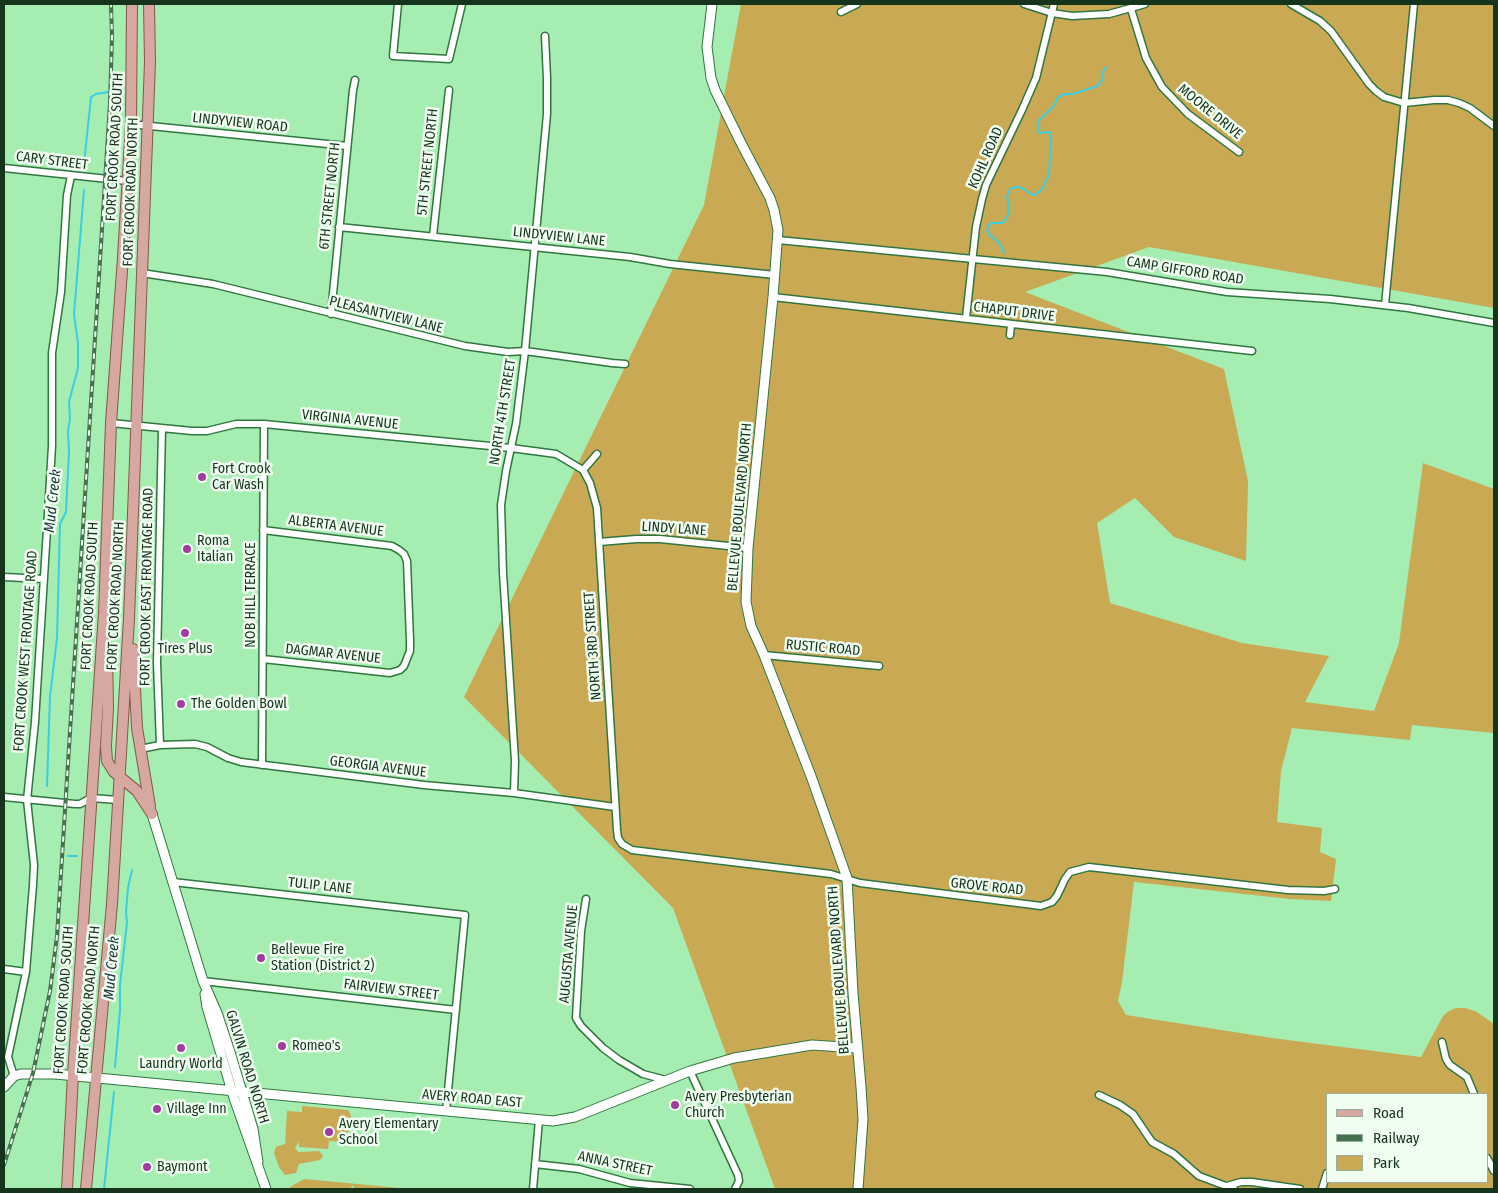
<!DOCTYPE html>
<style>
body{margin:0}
#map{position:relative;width:1498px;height:1193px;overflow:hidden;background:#a6edb1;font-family:"Fira Sans Condensed",sans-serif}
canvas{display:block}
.frame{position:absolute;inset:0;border:5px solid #16331b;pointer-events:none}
.legend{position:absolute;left:1326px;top:1093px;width:162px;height:90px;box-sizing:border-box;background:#f0fef2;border:1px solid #99ad9c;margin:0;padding:6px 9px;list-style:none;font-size:15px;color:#16331b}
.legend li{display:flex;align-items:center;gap:10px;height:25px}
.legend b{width:25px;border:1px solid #99ad9c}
</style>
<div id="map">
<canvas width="1498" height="1193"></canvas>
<div class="frame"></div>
<ul class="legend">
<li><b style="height:6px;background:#d7a7a1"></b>Road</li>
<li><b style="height:6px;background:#46714d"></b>Railway</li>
<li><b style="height:14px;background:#caa955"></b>Park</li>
</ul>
</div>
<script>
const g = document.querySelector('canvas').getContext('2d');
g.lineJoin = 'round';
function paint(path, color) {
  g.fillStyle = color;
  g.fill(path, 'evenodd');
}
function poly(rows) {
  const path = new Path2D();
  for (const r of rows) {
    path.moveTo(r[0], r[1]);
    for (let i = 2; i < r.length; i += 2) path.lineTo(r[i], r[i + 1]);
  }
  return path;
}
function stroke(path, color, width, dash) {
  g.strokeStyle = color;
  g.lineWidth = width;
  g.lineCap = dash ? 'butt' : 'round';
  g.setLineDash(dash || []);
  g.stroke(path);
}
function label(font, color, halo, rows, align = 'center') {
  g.font = font + ' "Fira Sans Condensed",sans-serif';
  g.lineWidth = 5;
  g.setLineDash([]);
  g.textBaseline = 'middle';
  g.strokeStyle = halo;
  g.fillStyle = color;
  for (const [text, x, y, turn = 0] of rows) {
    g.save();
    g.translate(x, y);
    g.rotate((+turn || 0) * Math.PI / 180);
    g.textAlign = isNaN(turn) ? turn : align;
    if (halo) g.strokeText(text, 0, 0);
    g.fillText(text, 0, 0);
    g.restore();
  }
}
paint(poly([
 [741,4,1494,4,1494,308,1149,247,1025,292,1224,369,1248,481,1246,561,1174,537,1135,498,1097,523,1110,603,1242,643,1329,656,1305,702,1374,711,1399,643,1423,463,1494,489,1494,733,1412,725,1410,740,1292,728,1281,771,1277,822,1322,828,1320,852,1336,859,1331,901,1290,899,1134,882,1122,982,1118,1001,1126,1015,1272,1038,1421,1057,1443,1016,1449,1011,1456,1008,1466,1008,1477,1012,1494,1024,1494,1189,775,1189,673,908,464,697,704,205],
 [1327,1094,1487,1094,1487,1182,1327,1182],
 [302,1106,348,1110,351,1115,349,1132,347,1132,346,1142,329,1141,328,1149,299,1147,299,1142,295,1148,298,1152,319,1151,323,1156,320,1160,299,1164,296,1173,285,1175,279,1167,274,1153,276,1147,285,1144,287,1111,302,1112],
 [304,1179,400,1188,400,1189,355,1189,352,1185,351,1189,290,1189,290,1187]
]), '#caa955');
stroke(poly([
 [84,164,91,97,96,94,115,91],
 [1004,253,999,243,989,234,987,230,989,225,991,223,1000,223,1004,222,1008,215,1008,201,1007,197,1010,189,1016,187,1022,188,1031,194,1035,195,1042,189,1049,175,1051,134,1049,132,1040,133,1038,131,1038,121,1054,106,1058,97,1065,94,1073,94,1097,86,1102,80,1103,72,1106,67],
 [47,786,50,696,57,638,60,524,66,512,69,452,68,431,70,419,69,402,78,368,78,343,74,314,84,190],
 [68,856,77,856],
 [115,1067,120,1010,120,985,127,922,126,912,128,888,132,870],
 [104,1189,114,1092]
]), '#38cfe3', 2);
const street = poly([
 [398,4,393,56,449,59,462,4],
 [1024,4,1052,13,1072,16,1109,14,1145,4],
 [1291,4,1320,21,1331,31,1369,84,1376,91,1384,97,1404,103,1434,100,1448,100,1459,103,1470,108,1494,126],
 [1131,9,1146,58,1162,87,1188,114,1239,152],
 [841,12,857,4],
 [131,124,347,146],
 [4,168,127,181],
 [339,227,630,257,670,264,775,275],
 [433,236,449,90],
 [778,240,1107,272,1227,292,1330,299,1408,308,1494,323],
 [142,273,213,284,465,346,508,352,525,351,612,363,625,364],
 [773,297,1252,351],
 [1385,305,1414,4],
 [331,314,353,90,355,80],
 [966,318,976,227,982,199,986,185,1022,110,1036,78,1054,4],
 [1010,335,1011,325],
 [111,423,192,431,207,431,236,424,264,424,511,448,556,454,583,470],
 [597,454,583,470,590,483,597,508,617,830,618,838,622,844,632,850,831,874,860,883,1041,906,1052,902,1057,896,1065,879,1070,872,1089,867,1288,890,1324,891,1335,889],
 [263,530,392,546,399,550,404,554,407,561,410,641,410,651,404,666,400,670,390,673,263,659],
 [599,542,636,539,660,539,748,548],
 [4,577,44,579],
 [764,655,879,666],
 [160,745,157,663,162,428],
 [140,749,160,745,195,744,207,747,228,758,241,762,424,785,514,793,615,807],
 [262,765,264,424],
 [514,793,515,761,503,573,501,505,506,471,516,424,525,351,547,114,547,78,545,36],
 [4,797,75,804,80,804,91,798,118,800],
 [173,882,465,915,446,1111],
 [586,899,581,931,576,1018,581,1026,603,1048,619,1060,643,1074,666,1080],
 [4,969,26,972],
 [203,981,456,1010],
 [1442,1042,1446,1059,1450,1065,1467,1077,1474,1094],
 [690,1071,738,1175,739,1181,735,1189],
 [14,1076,8,1057,26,972,33,885,34,865,27,800,35,722,48,513,52,446,52,353,61,292,67,195,71,176],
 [1099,1095,1120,1105,1133,1114,1152,1142,1174,1154,1199,1176,1234,1189],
 [1487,1158,1494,1171],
 [535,1164,579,1169,630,1183,690,1189],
 [1227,1186,1241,1182,1252,1182,1300,1189],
 [533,1189,539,1120],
 [1322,1189,1327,1173]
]);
const secondary = poly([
 [712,4,707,47,711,78,715,90,741,143,770,198,774,210,778,230,773,297,748,548,746,602,751,626,764,655,811,776,847,878,853,993,861,1087,863,1119,858,1189],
 [152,814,203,981,217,1013,230,1052,253,1129,258,1162],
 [205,994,207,1007,234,1098,266,1189],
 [4,1087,14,1076,21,1074,55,1074,553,1121,575,1117,690,1071,734,1058,812,1045,858,1048]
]);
const primary = poly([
 [107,645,108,708,106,746,107,761,114,772,137,791,152,814],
 [133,649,137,728,150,806],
 [67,1189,73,1075,104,612,111,423,123,257,131,124,132,4],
 [86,1189,112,904,129,619,150,62,149,4]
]);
stroke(street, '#317640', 9);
stroke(secondary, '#317640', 11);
stroke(primary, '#82594a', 12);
stroke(street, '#fff', 6);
stroke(secondary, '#fff', 9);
stroke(primary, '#d7a7a1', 10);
const rail = poly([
 [4,1165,33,1073,50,991,57,936,110,103,112,36,111,4]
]);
stroke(rail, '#46714d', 4);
stroke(rail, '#f0fef2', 2, [5.5]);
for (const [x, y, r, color] of [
 [202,477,5,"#a13b9f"],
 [187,549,5,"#a13b9f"],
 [185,633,5,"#a13b9f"],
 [181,704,5,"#a13b9f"],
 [261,958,5,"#a13b9f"],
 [282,1046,5,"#a13b9f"],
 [181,1048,5,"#a13b9f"],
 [675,1105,5,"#a13b9f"],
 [157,1109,5,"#a13b9f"],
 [329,1132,5,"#a13b9f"],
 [147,1167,5,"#a13b9f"]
]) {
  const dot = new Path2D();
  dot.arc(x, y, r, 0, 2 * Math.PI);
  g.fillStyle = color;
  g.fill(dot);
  stroke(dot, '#f0fef2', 2);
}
label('14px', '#16331b', '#f0fef2', [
 ["MOORE DRIVE",1210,112,39],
 ["LINDYVIEW ROAD",240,123,6],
 ["FORT CROOK ROAD SOUTH",115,147,-87],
 ["KOHL ROAD",986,158,-66],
 ["CARY STREET",52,161,7],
 ["5TH STREET NORTH",428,162,-84],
 ["FORT CROOK ROAD NORTH",131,192,-88],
 ["6TH STREET NORTH",330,196,-84],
 ["LINDYVIEW LANE",559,237,6],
 ["CAMP GIFFORD ROAD",1185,271,9],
 ["CHAPUT DRIVE",1014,312,7],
 ["PLEASANTVIEW LANE",386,315,14],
 ["NORTH 4TH STREET",503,412,-81],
 ["VIRGINIA AVENUE",350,420,6],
 ["BELLEVUE BOULEVARD NORTH",740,507,-85],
 ["ALBERTA AVENUE",336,526,7],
 ["LINDY LANE",674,529,4],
 ["FORT CROOK EAST FRONTAGE ROAD",147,587,-89],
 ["NOB HILL TERRACE",251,595,-90],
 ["FORT CROOK ROAD SOUTH",90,596,-87],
 ["FORT CROOK ROAD NORTH",116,596,-87],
 ["NORTH 3RD STREET",593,646,-94],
 ["RUSTIC ROAD",823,648,5],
 ["FORT CROOK WEST FRONTAGE ROAD",26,651,-86],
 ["DAGMAR AVENUE",333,654,6],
 ["GEORGIA AVENUE",378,767,7],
 ["TULIP LANE",320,886,6],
 ["GROVE ROAD",987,887,6],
 ["AUGUSTA AVENUE",569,954,-85],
 ["BELLEVUE BOULEVARD NORTH",839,970,-94],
 ["FAIRVIEW STREET",391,990,7],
 ["FORT CROOK ROAD SOUTH",64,1000,-86],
 ["FORT CROOK ROAD NORTH",89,1000,-85],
 ["GALVIN ROAD NORTH",247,1067,73],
 ["AVERY ROAD EAST",472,1099,5],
 ["ANNA STREET",615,1164,12]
]);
label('14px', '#16331b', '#f0fef2', [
 ["Fort Crook",212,469],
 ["Car Wash",212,485],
 ["Roma",197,541],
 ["Italian",197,557],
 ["Tires Plus",185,649,"center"],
 ["The Golden Bowl",191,704],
 ["Bellevue Fire",271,950],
 ["Station (District 2)",271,966],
 ["Romeo's",292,1046],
 ["Laundry World",181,1064,"center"],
 ["Avery Presbyterian",685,1097],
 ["Church",685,1113],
 ["Village Inn",167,1109],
 ["Avery Elementary",339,1124],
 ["School",339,1140],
 ["Baymont",157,1167]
], 'left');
label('italic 15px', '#20383c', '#f0fef2', [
 ["Mud Creek",53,501,-84],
 ["Mud Creek",112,968,-85]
]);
</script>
